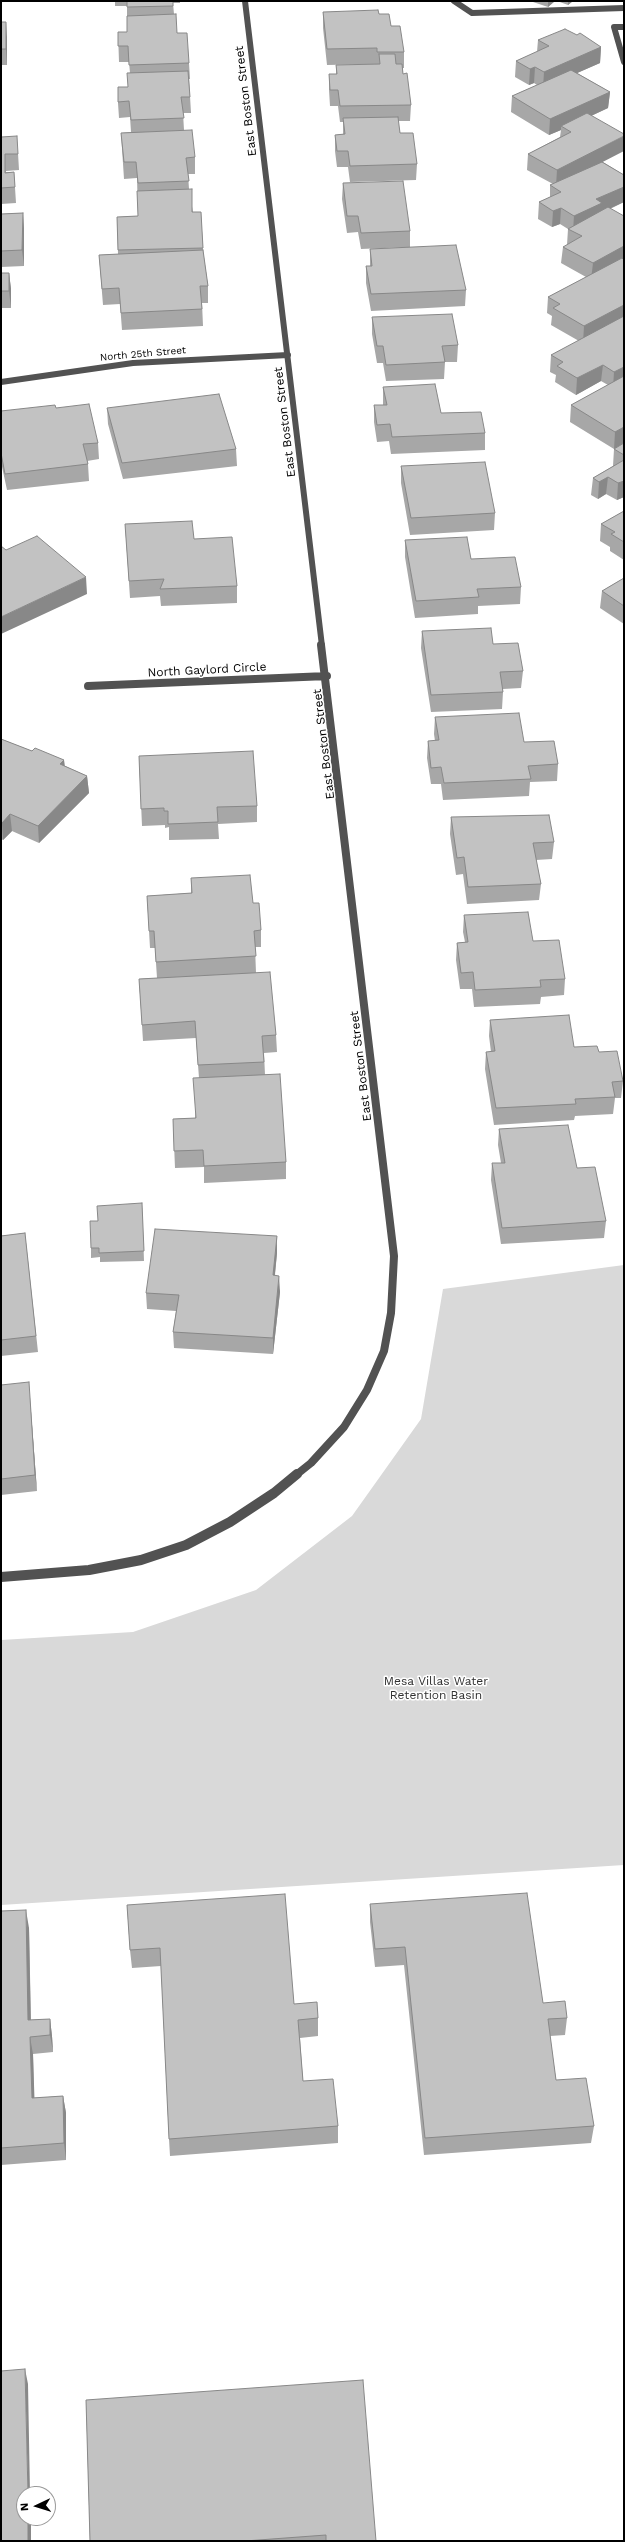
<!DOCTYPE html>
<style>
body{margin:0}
#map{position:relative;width:625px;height:2542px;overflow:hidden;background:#fff;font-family:"Work Sans",sans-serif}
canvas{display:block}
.frame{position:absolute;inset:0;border:2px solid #000;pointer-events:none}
.north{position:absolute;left:16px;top:2486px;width:40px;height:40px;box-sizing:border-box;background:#fff;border:1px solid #999;border-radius:50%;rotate:266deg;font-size:11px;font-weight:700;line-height:16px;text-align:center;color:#000}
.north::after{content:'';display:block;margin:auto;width:14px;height:18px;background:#000;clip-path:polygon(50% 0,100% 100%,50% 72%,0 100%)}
</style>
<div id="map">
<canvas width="625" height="2542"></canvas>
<div class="frame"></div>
<div class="north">N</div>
</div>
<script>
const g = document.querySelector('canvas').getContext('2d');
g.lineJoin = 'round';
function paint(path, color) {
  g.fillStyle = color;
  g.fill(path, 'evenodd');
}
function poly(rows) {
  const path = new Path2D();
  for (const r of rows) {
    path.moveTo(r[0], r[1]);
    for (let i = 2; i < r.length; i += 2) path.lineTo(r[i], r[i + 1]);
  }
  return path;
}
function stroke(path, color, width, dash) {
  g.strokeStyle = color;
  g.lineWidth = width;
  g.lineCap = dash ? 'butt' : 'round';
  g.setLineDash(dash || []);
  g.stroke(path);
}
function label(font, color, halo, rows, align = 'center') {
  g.font = font + ' "Work Sans",sans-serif';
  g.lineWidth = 3;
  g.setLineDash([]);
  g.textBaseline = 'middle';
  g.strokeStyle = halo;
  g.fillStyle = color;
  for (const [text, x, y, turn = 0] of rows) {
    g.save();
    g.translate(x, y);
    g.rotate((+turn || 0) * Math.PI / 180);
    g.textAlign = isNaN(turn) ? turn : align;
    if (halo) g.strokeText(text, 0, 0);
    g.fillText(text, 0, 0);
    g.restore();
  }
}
paint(poly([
 [624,1265,624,1865,1,1905,1,1640,133,1632,256,1590,352,1516,421,1419,443,1289]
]), '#d9d9d9');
stroke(poly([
 [454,1,472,13,624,8],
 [624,27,614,27,624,62]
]), '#525252', 6);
stroke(poly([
 [245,1,322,646],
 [1,382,133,363,288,355]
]), '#525252', 6);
stroke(poly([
 [88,686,327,676],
 [296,1475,311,1463,344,1427,367,1390,384,1351,391,1313,394,1256,321,645]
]), '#525252', 8);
stroke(poly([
 [1,1577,89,1570,141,1560,186,1545,230,1522,274,1493,297,1474]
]), '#525252', 10);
paint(poly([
 [115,1,180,1,180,3,173,3,174,14,177,33,189,63,190,79,189,79,191,113,183,113,184,130,195,157,195,174,188,174,189,189,193,212,201,212,203,250,208,286,208,303,202,303,203,326,122,330,120,304,103,305,99,255,118,254,117,217,138,216,137,178,124,179,121,133,131,132,130,117,119,118,118,103,118,87,128,87,130,73,129,62,119,62,118,32,127,32,127,6,115,6],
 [530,1,555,1,548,7],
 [557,1,573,1,568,5],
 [323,12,379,14,391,26,404,52,404,68,403,68,403,74,411,105,410,121,398,121,400,133,417,164,416,180,350,182,348,167,337,167,335,151,335,135,343,134,343,122,340,122,338,106,330,106,329,90,329,74,336,74,336,65,376,64,327,65,323,28],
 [1,22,7,38,7,65,1,65],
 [577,35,601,47,600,63,577,73,610,92,608,108,591,116,603,162,624,175,624,202,610,209,624,216,624,497,617,500,606,494,598,499,591,495,593,478,613,466,614,449,623,444,614,449,570,422,571,405,608,385,601,381,576,395,555,382,556,375,550,372,551,355,579,341,551,325,552,316,547,313,548,297,586,277,561,263,563,247,567,245,568,229,560,224,552,227,538,219,539,202,550,197,550,185,553,184,527,170,528,154,560,137,561,130,549,135,511,112,512,96,537,85,534,83,529,85,515,77,516,61,537,52,538,40],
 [1,137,18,153,19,170,6,171,6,172,14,172,16,203,1,204],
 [343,183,410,231,410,247,466,290,465,306,371,311,366,283,366,266,370,266,370,249,408,247,361,249,358,232,347,233,342,199],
 [23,213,24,229,24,266,1,267,1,214],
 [1,273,9,273,11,289,11,308,1,308,1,331],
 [372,317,458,345,457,362,445,362,444,379,386,381,383,363,377,363,372,334],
 [383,387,485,433,485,450,391,454,389,441,377,442,374,422,374,405,383,405],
 [56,408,98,443,99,459,87,461,88,464,89,481,7,490,1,462,1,411],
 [107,408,236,449,237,466,123,479,108,424],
 [401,466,495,513,494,530,410,535,401,483],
 [624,511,624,560,610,551,610,547,600,541,601,524],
 [125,524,194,539,237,586,237,603,161,606,160,596,130,598],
 [405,540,471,559,521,587,520,604,478,606,478,614,415,618,405,557],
 [624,578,624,624,600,608,602,591],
 [422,631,493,644,523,671,521,688,503,689,503,692,502,709,431,712,421,648],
 [435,717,524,742,558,764,557,781,530,782,529,796,443,800,441,784,431,784,427,758,428,741,435,741,434,734],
 [1,739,32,751,64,760,65,766,87,776,89,793,39,843,12,831,3,840,1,839],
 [139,756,257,806,257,822,218,824,219,839,169,840,169,827,165,828,165,825,142,826],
 [451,817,554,842,552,859,536,860,541,884,539,900,467,904,463,874,456,875,450,834],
 [191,878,253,903,261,930,261,947,255,947,256,973,276,1035,277,1052,264,1053,265,1075,286,1162,286,1179,204,1183,204,1167,175,1168,173,1119,195,1118,199,1078,196,1038,143,1041,139,979,157,978,155,948,150,948,147,896,191,893],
 [464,915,533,941,565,979,564,995,541,997,540,1004,474,1007,472,989,460,989,456,960,457,943,465,942,463,932],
 [490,1020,574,1047,599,1052,623,1081,621,1098,615,1098,613,1114,575,1116,574,1120,494,1125,485,1069,486,1052,491,1052,489,1036],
 [499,1129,577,1168,606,1221,604,1238,501,1244,491,1180,492,1163,501,1163,498,1145],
 [142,1203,144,1261,100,1262,100,1257,91,1258,91,1248,98,1221],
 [25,1233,38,1352,1,1356,1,1236],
 [277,1236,277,1253,275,1275,280,1292,273,1354,174,1348,173,1332,176,1311,147,1309,146,1293],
 [1,1385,30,1398,37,1491,1,1495],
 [370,1904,543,2003,567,2018,565,2035,550,2036,556,2080,594,2126,591,2143,424,2155,404,1965,375,1967,370,1922],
 [127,1905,318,2018,318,2036,300,2038,303,2081,338,2126,338,2143,170,2156,169,2139,161,1966,132,1968,130,1950],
 [1,1911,29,1928,31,2020,50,2019,52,2036,53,2052,33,2054,34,2098,63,2096,66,2113,66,2160,1,2165],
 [86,2400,376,2541,90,2541]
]), '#a7a7a7');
paint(poly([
 [548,1,555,1,548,7],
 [568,1,573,1,568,5],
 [6,22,7,38,7,65,6,49],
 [601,47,600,63,543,88,544,72],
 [535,67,534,83,529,85,530,69],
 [610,92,608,108,565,128,561,126,561,130,549,135,550,119],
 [624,136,624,151,556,186,557,170],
 [624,187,624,202,602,212,573,231,574,216,596,199],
 [561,208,560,224,552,227,553,211],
 [23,213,24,229,24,266,22,250],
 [624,246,624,262,591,280,593,263],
 [9,273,11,289,11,308,9,291],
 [624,305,624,321,583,343,584,326],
 [603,365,601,381,576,395,577,378],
 [624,367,624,382,613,388,614,372],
 [624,427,624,443,614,449,615,432],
 [608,477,606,494,598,499,599,482],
 [624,481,624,497,617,500,618,483],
 [86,577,87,594,1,634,1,617],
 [64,760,65,777,60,764],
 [87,776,89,793,39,843,38,826],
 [10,814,12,831,3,840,2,823],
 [277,1236,277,1253,273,1292,273,1275],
 [279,1276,280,1292,273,1354,273,1338],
 [29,1382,30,1398,37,1491,35,1475],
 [26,1910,29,1928,31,2037,28,2020],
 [50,2019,52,2036,53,2052,50,2035],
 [30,2037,33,2054,35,2115,32,2098],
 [63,2096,66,2113,66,2160,64,2143],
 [25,2369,28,2384,30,2494,28,2494],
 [28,2518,31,2518,31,2541,28,2541]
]), '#888');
const building = poly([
 [127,1,173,1,173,6,127,7,127,1],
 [378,10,379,14,389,14,391,26,400,26,404,52,377,52,377,48,327,49,323,12,378,10],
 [176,14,177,33,187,33,189,63,129,65,128,46,118,46,118,32,127,32,127,16,176,14],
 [1,22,6,22,6,49,1,49,1,22],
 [565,29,577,35,580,33,601,47,544,72,535,67,530,69,516,61,549,46,538,40,565,29],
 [379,54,395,54,396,64,402,64,403,74,407,73,411,105,340,106,338,90,330,90,329,74,337,74,336,65,380,64,379,54],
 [571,70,610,92,550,119,512,96,571,70],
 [188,71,190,97,181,97,184,118,131,120,129,101,118,102,118,87,128,87,127,73,188,71],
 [587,113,624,134,624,136,557,170,528,154,571,132,561,126,587,113],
 [398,117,400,133,413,133,417,164,350,166,348,151,337,151,335,135,345,134,343,118,398,117],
 [192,130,195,157,186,158,189,181,138,183,136,162,124,162,121,133,192,130],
 [17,136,18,154,5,154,5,173,14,172,15,187,1,188,1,137,17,136],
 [602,162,624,175,624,187,596,199,602,203,574,216,561,208,553,211,539,202,561,192,550,185,602,162],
 [403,181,410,231,361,233,358,216,347,216,343,183,403,181],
 [192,189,192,212,201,212,203,248,118,250,117,217,138,216,137,191,192,189],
 [608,207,624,216,624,246,593,263,563,247,582,236,568,229,608,207],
 [23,213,22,250,1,251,1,214,23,213],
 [456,245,466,290,371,294,366,266,372,266,370,249,456,245],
 [203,250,208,286,200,286,202,309,121,313,119,288,102,289,99,255,203,250],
 [622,258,624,260,624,305,584,326,553,308,560,304,548,297,622,258],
 [1,273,9,273,9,291,1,291,1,273],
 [452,314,458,345,442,346,445,362,386,365,383,346,377,346,372,317,452,314],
 [624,316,624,367,614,372,603,365,577,378,557,366,563,362,551,355,624,316],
 [624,376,624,427,615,432,571,405,624,376],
 [435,384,441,413,481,412,485,433,392,437,390,424,377,425,374,405,387,405,383,387,435,384],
 [219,394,236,449,122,463,107,408,219,394],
 [89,404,98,443,83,444,88,464,5,474,1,453,1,411,55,405,56,408,89,404],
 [624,443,624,455,614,449,624,443],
 [624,460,624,481,618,483,608,477,599,482,593,478,624,460],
 [485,462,495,513,411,518,401,466,485,462],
 [624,511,624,542,611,534,615,532,601,524,624,511],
 [192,521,194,539,232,537,237,586,160,589,164,579,129,581,125,524,192,521],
 [37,536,86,577,1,617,1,546,6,550,37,536],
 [467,537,471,559,515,557,521,587,477,589,479,597,416,601,405,540,467,537],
 [624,578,624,606,602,591,624,578],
 [491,628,493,644,518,643,523,671,500,672,503,692,431,695,422,631,491,628],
 [519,713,524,742,554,741,558,764,528,766,531,779,444,783,441,767,431,768,428,741,439,740,435,717,519,713],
 [1,739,32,751,35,748,64,760,60,764,87,776,38,826,10,814,2,823,1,823,1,739],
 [253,751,257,806,217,807,218,822,168,824,168,811,164,811,164,808,141,809,139,756,253,751],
 [549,815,554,842,533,843,541,884,468,887,464,857,457,858,451,817,549,815],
 [250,875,253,903,259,903,261,930,254,931,256,956,156,962,154,931,149,931,147,896,192,893,191,878,250,875],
 [528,912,533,941,559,940,565,979,540,980,541,987,475,990,473,972,461,973,457,943,468,942,464,915,528,912],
 [270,972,276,1035,262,1036,264,1062,198,1065,195,1021,142,1025,139,979,270,972],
 [569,1015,574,1047,597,1046,599,1052,617,1051,623,1081,612,1082,615,1097,575,1099,576,1104,496,1108,486,1052,495,1051,490,1020,569,1015],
 [280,1074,286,1162,204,1166,203,1150,174,1151,173,1119,196,1118,193,1078,280,1074],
 [568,1125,577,1168,595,1167,606,1221,502,1228,492,1163,505,1163,499,1129,568,1125],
 [142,1203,144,1251,99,1253,99,1248,91,1248,90,1221,98,1221,97,1206,142,1203],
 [155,1229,277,1236,273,1275,279,1276,273,1338,173,1332,179,1295,146,1293,155,1229],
 [25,1233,36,1336,1,1340,1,1236,25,1233],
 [29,1382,35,1475,1,1479,1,1385,29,1382],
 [527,1893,543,2003,565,2001,567,2018,548,2019,556,2080,586,2078,594,2126,425,2138,405,1947,375,1949,370,1904,527,1893],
 [285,1894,294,2004,317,2002,318,2018,298,2020,303,2081,333,2079,338,2126,169,2139,160,1948,130,1950,127,1905,285,1894],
 [26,1910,28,2020,50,2019,50,2035,30,2037,32,2098,63,2096,64,2143,1,2148,1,1911,26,1910],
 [25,2369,28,2494,24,2494,24,2518,28,2518,28,2541,1,2541,1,2371,25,2369],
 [363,2380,376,2541,326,2541,326,2535,245,2541,90,2541,86,2400,363,2380]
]);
paint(building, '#c2c2c2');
stroke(building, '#888', 1);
label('10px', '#000', '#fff', [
 ["North 25th Street",143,354,-5]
]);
label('12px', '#000', '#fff', [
 ["East Boston Street",246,101,-97],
 ["East Boston Street",285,422,-97],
 ["North Gaylord Circle",207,670,-3],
 ["East Boston Street",324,744,-97],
 ["East Boston Street",361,1066,-97]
]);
label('12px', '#303030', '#fff', [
 ["Mesa Villas Water",436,1681],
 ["Retention Basin",436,1695]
]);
</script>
